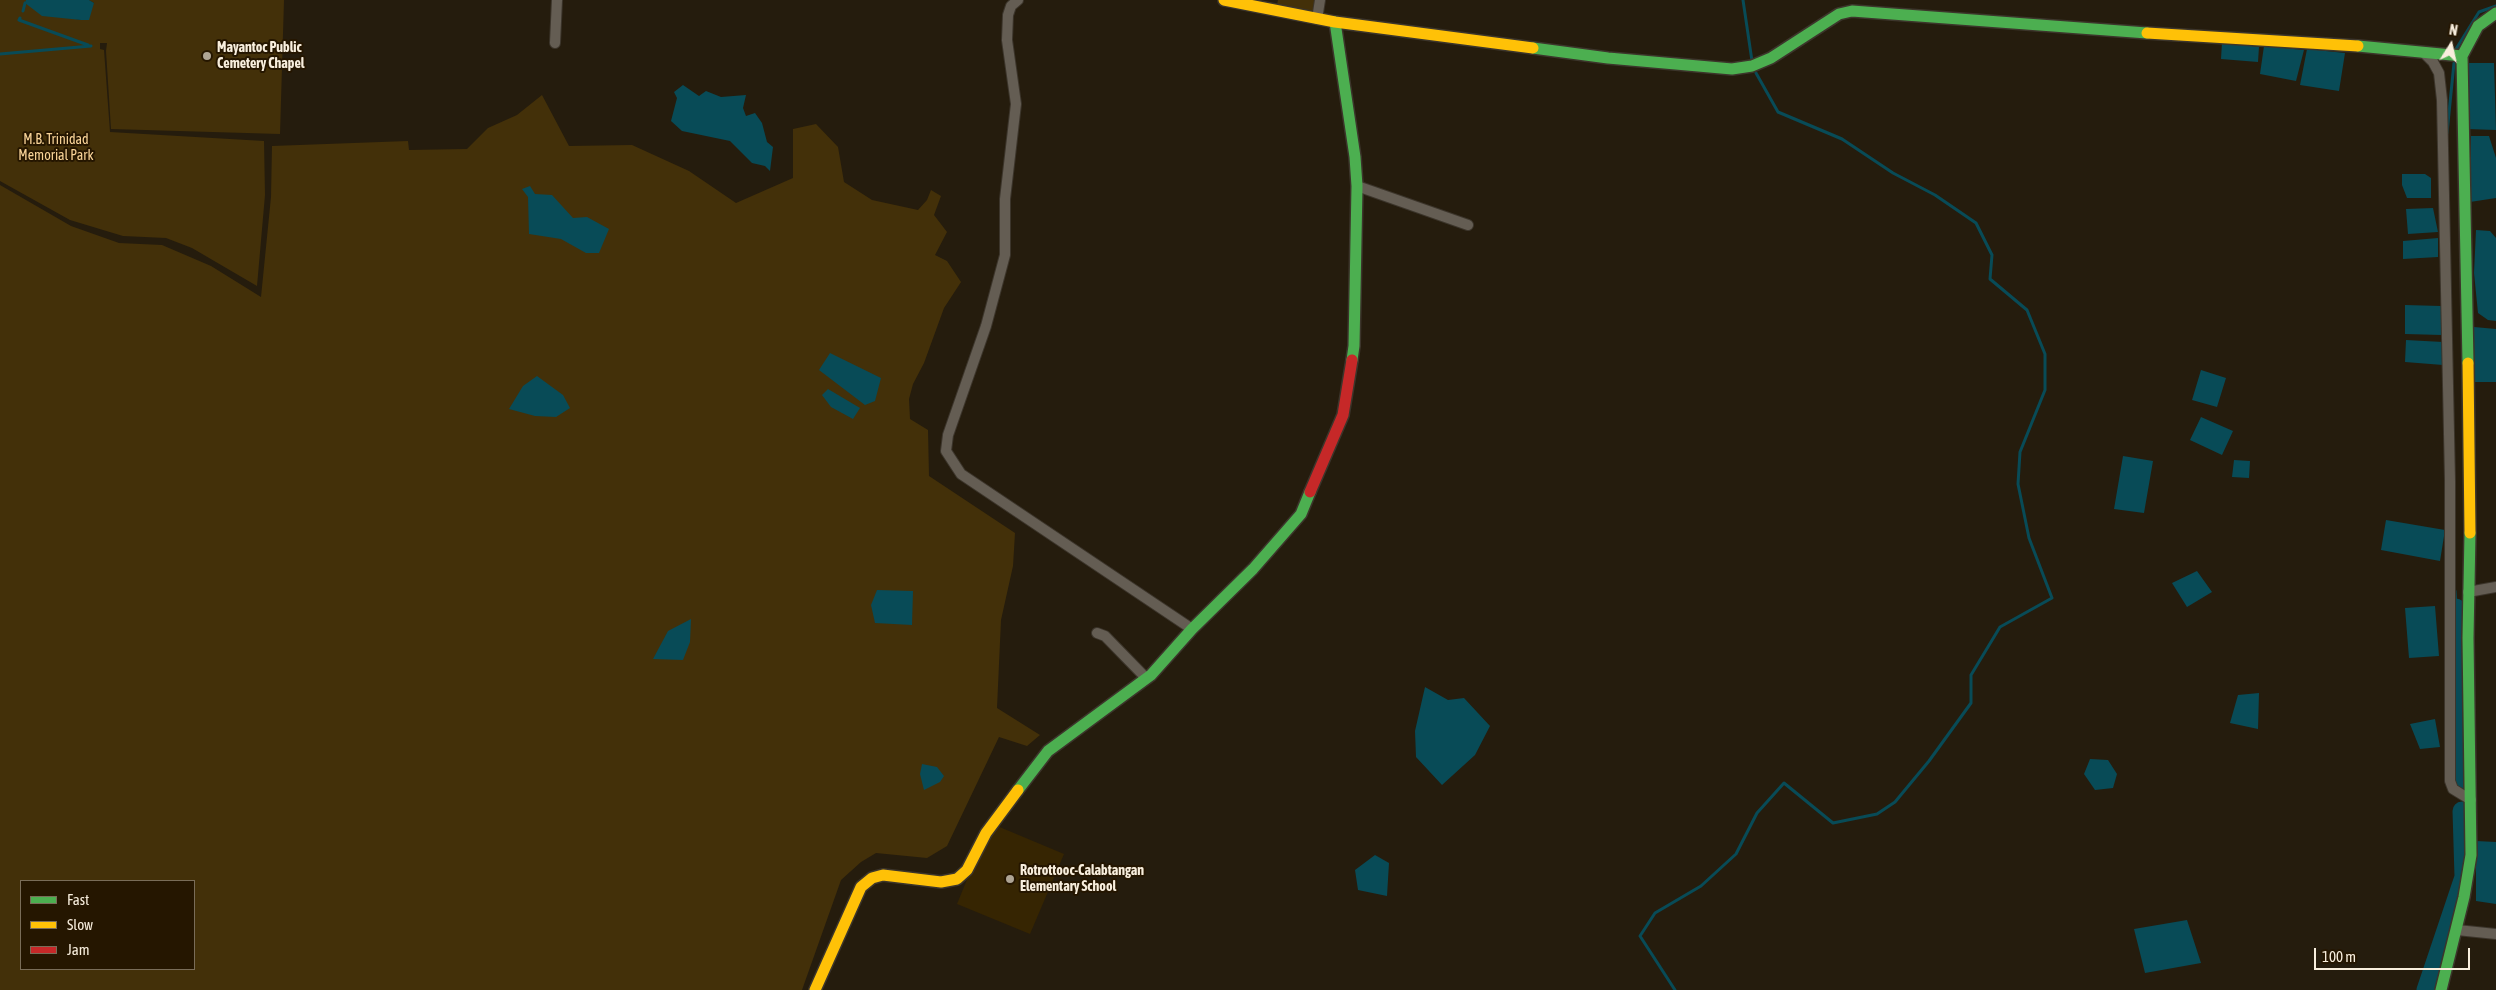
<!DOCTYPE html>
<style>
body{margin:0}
#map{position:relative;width:2496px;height:990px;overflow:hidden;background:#251c0d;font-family:"Asap Condensed",sans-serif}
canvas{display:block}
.legend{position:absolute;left:20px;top:880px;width:175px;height:90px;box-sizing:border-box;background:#251600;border:1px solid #796c58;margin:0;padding:6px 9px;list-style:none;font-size:15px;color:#f8eedd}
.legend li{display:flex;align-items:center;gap:10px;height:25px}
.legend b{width:25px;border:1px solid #796c58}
.north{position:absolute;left:2426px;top:20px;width:50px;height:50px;-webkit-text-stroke:4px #251600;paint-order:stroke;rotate:10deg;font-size:14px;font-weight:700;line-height:20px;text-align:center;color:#f8eedd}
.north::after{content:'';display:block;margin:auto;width:18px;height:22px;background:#f8eedd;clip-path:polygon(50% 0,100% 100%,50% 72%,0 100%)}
.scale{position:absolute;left:2314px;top:948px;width:156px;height:22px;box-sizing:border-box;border:2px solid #f8eedd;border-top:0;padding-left:6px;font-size:15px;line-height:18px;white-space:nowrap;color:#f8eedd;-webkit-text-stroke:4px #251600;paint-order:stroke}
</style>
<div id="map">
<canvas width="2496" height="990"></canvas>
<ul class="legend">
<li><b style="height:6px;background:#4caf50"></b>Fast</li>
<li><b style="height:6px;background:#ffc107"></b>Slow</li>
<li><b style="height:6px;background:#c62828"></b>Jam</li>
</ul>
<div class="north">N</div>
<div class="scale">100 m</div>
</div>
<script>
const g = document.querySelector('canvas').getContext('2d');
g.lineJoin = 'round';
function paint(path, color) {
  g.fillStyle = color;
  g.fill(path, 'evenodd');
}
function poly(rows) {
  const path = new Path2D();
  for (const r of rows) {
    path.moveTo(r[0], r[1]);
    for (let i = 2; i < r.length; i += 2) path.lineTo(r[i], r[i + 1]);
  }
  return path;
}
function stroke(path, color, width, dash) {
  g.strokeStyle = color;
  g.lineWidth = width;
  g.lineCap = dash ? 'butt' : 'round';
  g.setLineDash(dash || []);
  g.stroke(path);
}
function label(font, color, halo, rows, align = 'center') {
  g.font = font + ' "Asap Condensed",sans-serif';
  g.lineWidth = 4;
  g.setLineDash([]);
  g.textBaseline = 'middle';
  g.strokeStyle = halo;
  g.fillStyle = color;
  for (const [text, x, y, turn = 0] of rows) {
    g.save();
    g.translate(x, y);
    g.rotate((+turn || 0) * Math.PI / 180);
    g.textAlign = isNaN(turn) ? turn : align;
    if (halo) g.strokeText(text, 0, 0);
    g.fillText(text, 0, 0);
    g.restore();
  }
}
paint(poly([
 [990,823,1064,854,1030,934,957,904]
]), '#362502');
paint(poly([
 [0,0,26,0,26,3,70,18,81,20,94,3,89,0,284,0,280,134,111,129,106,51,107,43,100,43,100,49,104,50,110,132,264,141,265,195,257,286,192,248,166,238,123,236,70,220,0,181],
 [1278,0,1319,0,1316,17,1276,9],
 [542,95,569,146,632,145,689,171,736,203,793,178,793,129,816,124,838,147,844,182,872,200,918,210,927,200,931,190,941,196,934,215,947,232,935,255,947,261,961,282,944,308,924,363,913,384,909,399,910,419,928,430,929,476,1015,533,1013,566,1001,620,997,708,1040,735,1027,746,999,737,947,846,927,858,876,853,861,862,841,880,802,990,0,990,0,185,71,226,119,243,162,245,211,266,261,297,271,197,272,146,408,141,409,150,467,149,488,128,517,115],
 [21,881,194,881,194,969,21,969]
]), '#433009');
paint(poly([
 [26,0,89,0,94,3,89,20,81,20,42,16,25,3],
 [2222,42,2259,47,2258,62,2221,59],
 [2264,46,2304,50,2296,81,2260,74],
 [2307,49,2345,53,2339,91,2300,85],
 [2468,63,2494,63,2496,130,2468,129],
 [683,85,699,96,706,91,721,97,746,95,743,108,746,116,755,113,762,123,767,142,773,147,770,171,765,166,752,163,730,141,682,131,671,121,677,98,674,92],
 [2471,136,2489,136,2496,158,2496,198,2470,202],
 [2402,174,2425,174,2431,178,2431,198,2407,198,2402,185],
 [530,186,535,194,552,195,573,218,587,217,609,229,599,253,586,253,561,239,529,234,528,197,522,189],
 [2433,208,2438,232,2408,234,2406,209],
 [2476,230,2490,231,2496,238,2496,321,2488,320,2478,313,2474,273],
 [2438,238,2438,257,2403,259,2403,241],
 [2405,305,2441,306,2442,335,2405,334],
 [2474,327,2496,329,2496,382,2474,382],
 [2406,340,2443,342,2443,365,2405,362],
 [830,353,881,378,875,401,865,405,819,370],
 [2201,370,2226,378,2217,407,2192,400],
 [537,376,563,395,570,408,556,417,535,416,509,409,523,386],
 [828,389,860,408,853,419,831,407,822,395],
 [2201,417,2233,431,2222,455,2190,440],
 [2123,456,2153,461,2144,513,2114,509],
 [2234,460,2250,461,2249,478,2232,477],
 [2386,520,2445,530,2440,561,2381,550],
 [2197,571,2212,592,2187,607,2172,583],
 [877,590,913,591,912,625,875,623,871,605],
 [2435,606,2439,656,2409,658,2405,608],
 [691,619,690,642,683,660,653,659,668,631],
 [1425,687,1448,700,1464,698,1490,726,1475,755,1442,785,1416,757,1415,731],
 [2259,693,2258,729,2230,723,2238,695],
 [2435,719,2440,747,2420,749,2410,724],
 [2090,759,2108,760,2117,774,2113,788,2095,790,2084,774],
 [922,764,937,767,944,776,940,782,924,790,920,774],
 [2476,841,2496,842,2496,904,2476,901],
 [1375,855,1389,863,1387,896,1358,890,1355,870],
 [2187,920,2201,963,2145,973,2134,929]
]), '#084b57');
stroke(poly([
 [1743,0,1752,61],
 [23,11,25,3],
 [20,18,19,20,88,45],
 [2456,49,2479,12,2496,6],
 [0,54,91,46],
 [2447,133,2454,63],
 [2455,591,2456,608],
 [1675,990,1640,936,1655,913,1701,886,1736,854,1757,813,1784,783,1833,823,1877,814,1895,802,1929,761,1971,703,1971,675,2000,627,2052,598,2029,538,2018,484,2020,452,2045,390,2045,354,2027,310,1990,279,1992,255,1976,223,1935,195,1893,173,1842,139,1778,112,1756,73]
]), '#084b57', 3);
stroke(poly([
 [2456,608,2461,788],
 [2426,990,2464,877,2462,811]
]), '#084b57', 19);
const street = poly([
 [1018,0,1011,6,1008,15,1007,40,1016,104,1005,199,1005,255,986,326,948,435,946,451,961,474,1192,629],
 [1317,19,1320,0],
 [555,43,557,0],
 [2423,52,2433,62,2439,73,2442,100,2450,481,2450,781,2453,789,2471,800],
 [1357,186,1468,225],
 [2468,592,2496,587],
 [1097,633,1105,636,1146,678],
 [2457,930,2496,934]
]);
const fast = poly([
 [1335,22,1355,157,1357,186,1354,346,1352,360],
 [2358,46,2462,56],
 [1533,48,1608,58,1732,69,1752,66,1771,58,1839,14,1852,11,2147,33],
 [2468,363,2462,56,2478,26,2496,13],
 [1018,790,1048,751,1151,675,1192,629,1253,569,1301,514,1310,492],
 [2441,990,2464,897,2471,855,2468,638,2470,533]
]);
const slow = poly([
 [1224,0,1335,22,1533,48],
 [2147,33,2358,46],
 [2468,363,2470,533],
 [815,990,861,887,872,878,883,875,941,882,957,879,967,870,986,833,1018,790]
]);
const jam = poly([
 [1310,492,1343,415,1352,360]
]);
stroke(street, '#3c352b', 12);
stroke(fast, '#3c352b', 14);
stroke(slow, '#3c352b', 14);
stroke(jam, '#3c352b', 14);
stroke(street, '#645d53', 10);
stroke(fast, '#4caf50', 11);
stroke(slow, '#ffc107', 11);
stroke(jam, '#c62828', 11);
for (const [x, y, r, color] of [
 [207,56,5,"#aea494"],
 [1010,879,5,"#aea494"]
]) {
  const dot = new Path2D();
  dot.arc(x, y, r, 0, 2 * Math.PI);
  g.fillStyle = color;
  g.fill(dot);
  stroke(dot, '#251600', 2);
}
label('bold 14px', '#f8eedd', '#251600', [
 ["Mayantoc Public",217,48],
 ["Cemetery Chapel",217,64],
 ["Rotrottooc-Calabtangan",1020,871],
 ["Elementary School",1020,887]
], 'left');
label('14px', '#f8d397', '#251600', [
 ["M.B. Trinidad",56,140],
 ["Memorial Park",56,156]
]);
</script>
